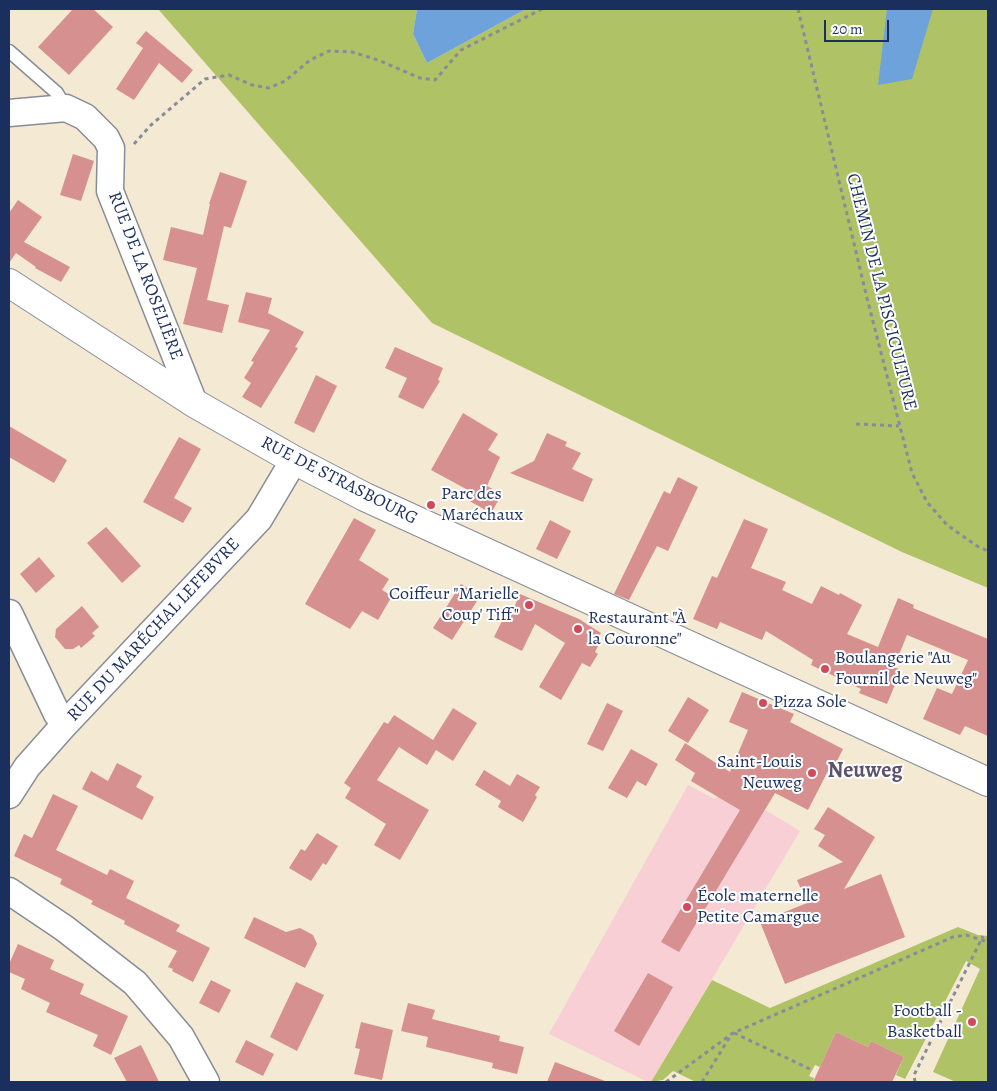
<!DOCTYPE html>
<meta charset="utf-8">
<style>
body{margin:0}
#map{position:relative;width:997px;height:1091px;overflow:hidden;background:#f4e9d2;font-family:Alegreya,serif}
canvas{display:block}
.frame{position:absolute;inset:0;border:10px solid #1b2f5e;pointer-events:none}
.scale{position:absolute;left:824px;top:20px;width:65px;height:22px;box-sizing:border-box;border:2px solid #1b2f5e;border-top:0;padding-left:6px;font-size:15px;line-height:18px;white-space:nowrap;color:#1b2f5e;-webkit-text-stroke:4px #fff;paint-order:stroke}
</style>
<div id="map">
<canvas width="997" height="1091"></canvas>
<div class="frame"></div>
<div class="scale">20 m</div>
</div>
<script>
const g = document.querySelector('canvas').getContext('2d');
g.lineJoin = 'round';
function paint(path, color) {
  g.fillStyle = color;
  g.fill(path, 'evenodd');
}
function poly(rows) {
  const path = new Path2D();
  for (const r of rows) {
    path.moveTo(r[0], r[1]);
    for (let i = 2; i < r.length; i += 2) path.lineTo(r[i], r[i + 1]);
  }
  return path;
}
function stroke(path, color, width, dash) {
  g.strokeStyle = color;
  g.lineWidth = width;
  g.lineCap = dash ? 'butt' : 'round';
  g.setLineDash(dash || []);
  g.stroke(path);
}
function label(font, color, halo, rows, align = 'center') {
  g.font = font + ' Alegreya,serif';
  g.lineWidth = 4;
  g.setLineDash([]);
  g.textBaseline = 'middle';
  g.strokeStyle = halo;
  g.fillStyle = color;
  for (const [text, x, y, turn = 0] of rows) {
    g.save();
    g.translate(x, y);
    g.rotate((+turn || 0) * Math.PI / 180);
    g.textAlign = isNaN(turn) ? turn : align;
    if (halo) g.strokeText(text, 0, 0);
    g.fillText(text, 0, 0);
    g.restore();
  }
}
paint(poly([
 [688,785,715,799,726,786,800,831,651,1082,648,1082,549,1034]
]), '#f7cfd5');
paint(poly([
 [158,9,417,9,413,34,427,63,526,9,988,9,988,588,902,552,432,323],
 [958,927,978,935,988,936,988,1082,956,1082,933,1072,980,969,966,961,905,1079,896,1075,904,1057,871,1041,868,1047,836,1032,820,1067,815,1065,809,1076,814,1078,813,1082,696,1082,673,1071,663,1080,651,1082,712,980,770,1008]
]), '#b0c266');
paint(poly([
 [417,9,526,9,427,63,413,34],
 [887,9,933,9,912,79,878,85]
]), '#6ea2da');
paint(poly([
 [73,9,93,9,113,27,69,75,38,47],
 [146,31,193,70,182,83,159,63,134,100,116,89,143,48,136,43],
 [73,154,94,161,81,201,60,195],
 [220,172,247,181,231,228,224,226,207,300,229,305,222,333,183,324,197,268,163,260,171,227,203,235,210,204,209,204],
 [18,200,42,217,24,242,70,267,61,282,35,268,36,267,16,253,9,263,9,213],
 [246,292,272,298,268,313,304,332,295,347,298,348,261,408,242,397,251,383,244,378,254,362,251,361,270,330,238,322],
 [395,347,443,368,438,380,440,381,423,409,398,397,407,378,385,368],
 [316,375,337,386,314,433,294,423],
 [463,413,498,434,488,450,500,457,487,486,502,494,491,513,464,498,468,490,431,470],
 [9,426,67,460,54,483,9,457],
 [547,433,567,442,565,446,581,453,572,469,593,479,583,502,510,473,534,461],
 [179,437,201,449,174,498,192,508,183,523,143,502],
 [678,477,698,487,668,551,657,546,629,600,614,594,664,491,670,494],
 [354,518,376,530,359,560,389,579,382,590,392,596,378,620,362,611,350,629,305,604],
 [744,519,768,529,751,568,786,582,782,590,812,604,821,586,839,595,840,593,862,605,847,634,878,647,898,598,914,605,913,608,988,639,988,736,965,726,960,735,923,719,937,688,952,694,968,660,907,635,894,667,901,670,887,704,859,693,861,689,811,665,813,660,766,631,762,640,720,622,717,629,693,619,712,576,717,578],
 [550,520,571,531,557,559,536,549],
 [106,527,141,566,122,583,87,543],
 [39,557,55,576,36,593,20,574],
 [461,584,477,594,477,601,452,640,433,628],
 [520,594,579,619,601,633,594,643,598,646,595,652,598,654,590,667,582,663,561,700,539,687,565,643,535,624,522,651,494,637,503,619,508,621],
 [82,606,99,627,92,633,95,636,81,648,79,645,73,649,65,649,55,637,56,629],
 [742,692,794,714,790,722,843,749,832,771,829,769,808,810,775,793,679,952,661,942,740,810,691,781,695,773,675,760,685,743,730,772,748,730,729,722],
 [688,697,709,710,688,743,668,731],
 [607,703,623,711,603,751,587,744],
 [453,708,477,723,453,761,436,750,427,765,399,747,377,780,429,810,400,860,374,845,386,824,345,798,351,788,344,783,384,722,388,724,394,715,433,740],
 [631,749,658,764,646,786,637,781,627,798,608,788],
 [117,763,142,776,136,787,154,797,142,820,82,789,91,771,108,781],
 [484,770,510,786,517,774,540,787,535,795,537,797,523,822,498,807,501,801,475,785],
 [53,794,78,806,56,850,107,875,110,869,134,881,126,898,180,925,176,931,210,948,193,982,172,971,173,969,168,967,177,951,124,924,125,921,91,904,93,901,60,884,62,879,14,856,24,834,32,838],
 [828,807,875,837,844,889,881,874,905,937,785,984,760,922,807,903,797,880,843,862,818,846,825,835,814,829],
 [317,833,338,846,326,865,323,863,311,881,289,868,301,849,305,851],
 [254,917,286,932,300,928,313,935,317,944,305,968,244,938],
 [18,944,54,960,50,969,84,984,80,994,128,1016,111,1055,93,1046,98,1035,46,1012,50,1003,21,989,25,979,9,972,9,964],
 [648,973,673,987,639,1046,614,1031],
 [211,980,231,990,219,1013,199,1003],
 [296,982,324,995,297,1051,270,1037],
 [408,1003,435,1010,432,1019,500,1036,499,1041,524,1047,517,1074,492,1068,493,1063,426,1047,428,1037,401,1031],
 [361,1022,393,1030,382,1080,354,1074,360,1049,355,1048],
 [836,1032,868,1047,871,1041,904,1057,892,1082,813,1082],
 [246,1040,274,1054,263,1076,235,1062],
 [141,1045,146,1055,159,1082,127,1082,114,1058],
 [555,1062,605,1081,604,1082,547,1082]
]), '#d6908f');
const service = poly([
 [9,51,57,93,66,108]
]);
const minor = poly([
 [9,113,66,108,85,117,106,138,111,148,110,191,194,403],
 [9,613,57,714,66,723],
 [9,795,27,767,66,723,259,519,294,460],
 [9,891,64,928,135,983,181,1037,206,1082]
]);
const secondary = poly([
 [9,283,194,403,294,460,365,497,988,782]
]);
stroke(service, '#888c98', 15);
stroke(minor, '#888c98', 29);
stroke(secondary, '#888c98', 30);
stroke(poly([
 [798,9,867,298,912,473,927,502,947,525,977,546,988,551],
 [134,144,151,125,205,79,229,75,252,85,269,88,285,81,310,60,329,51,352,52,378,60,420,78,435,80,461,50,542,9],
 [856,424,899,426],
 [734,1033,812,1070],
 [666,1082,733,1033,953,937,966,935,988,942],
 [702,1082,731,1035],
 [915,1082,914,1075,983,936]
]), '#888c98', 3, [4, 4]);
stroke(service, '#fff', 12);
stroke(minor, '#fff', 26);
stroke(secondary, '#fff', 28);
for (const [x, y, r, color] of [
 [431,505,5,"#d1495b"],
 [529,605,5,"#d1495b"],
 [578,629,5,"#d1495b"],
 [825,669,5,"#d1495b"],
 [763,703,5,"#d1495b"],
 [812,773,5,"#d1495b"],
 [687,907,5,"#d1495b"],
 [972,1022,5,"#d1495b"]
]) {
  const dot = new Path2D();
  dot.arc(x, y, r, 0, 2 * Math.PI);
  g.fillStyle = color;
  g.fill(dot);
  stroke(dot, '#fff', 2);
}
label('18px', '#1b2f5e', '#fff', [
 ["RUE DE LA ROSELIÈRE",145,276,69],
 ["CHEMIN DE LA PISCICULTURE",881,292,76],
 ["RUE DE STRASBOURG",339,481,27],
 ["RUE DU MARÉCHAL LEFEBVRE",154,630,-47]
]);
label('18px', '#1b2f5e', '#fff', [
 ["Parc des",441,495],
 ["Maréchaux",441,516],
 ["Coiffeur \"Marielle",519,595,"right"],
 ["Coup' Tiff\"",519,616,"right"],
 ["Restaurant \"À",588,619],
 ["la Couronne\"",588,640],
 ["Boulangerie \"Au",835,659],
 ["Fournil de Neuweg\"",835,680],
 ["Pizza Sole",773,703],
 ["Saint-Louis",802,763,"right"],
 ["Neuweg",802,784,"right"],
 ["École maternelle",697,897],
 ["Petite Camargue",697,918],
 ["Football -",962,1012,"right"],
 ["Basketball",962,1033,"right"]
], 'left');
label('bold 22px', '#5c516f', '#fff', [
 ["Neuweg",865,772]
]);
</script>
